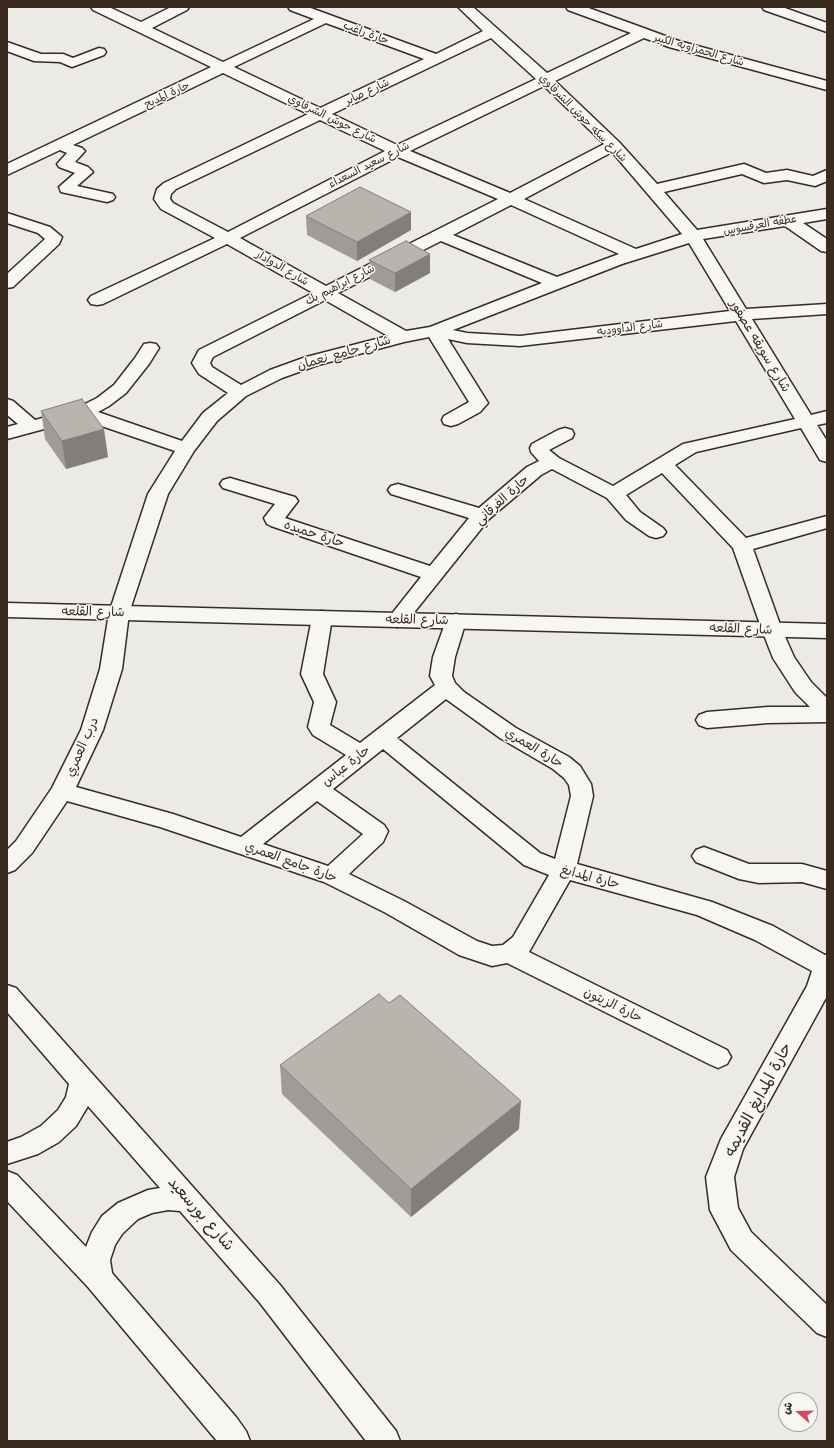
<!DOCTYPE html>
<meta charset="utf-8">
<style>
body{margin:0}
#map{position:relative;width:834px;height:1448px;overflow:hidden;background:#ebeae5;font-family:"Comic Neue","Playpen Sans Arabic",sans-serif}
canvas{display:block}
.frame{position:absolute;inset:0;border:8px solid #3b2a1e;pointer-events:none}
.north{position:absolute;left:778px;top:1392px;width:40px;height:40px;box-sizing:border-box;background:#f6f6f2;border:1px solid #aba49d;border-radius:50%;rotate:290deg;font-size:11px;font-weight:700;line-height:16px;text-align:center;color:#3b2a1e}
.north::after{content:'';display:block;margin:auto;width:14px;height:18px;background:#d1495b;clip-path:polygon(50% 0,100% 100%,50% 72%,0 100%)}
</style>
<div id="map">
<canvas width="834" height="1448"></canvas>
<div class="frame"></div>
<div class="north">ش</div>
</div>
<script>
const g = document.querySelector('canvas').getContext('2d');
g.lineJoin = 'round';
function poly(rows) {
  const path = new Path2D();
  for (const r of rows) {
    path.moveTo(r[0], r[1]);
    for (let i = 2; i < r.length; i += 2) path.lineTo(r[i], r[i + 1]);
  }
  return path;
}
function stroke(path, color, width, dash) {
  g.strokeStyle = color;
  g.lineWidth = width;
  g.lineCap = dash ? 'butt' : 'round';
  g.setLineDash(dash || []);
  g.stroke(path);
}
function paint(path, color) {
  g.fillStyle = color;
  g.fill(path, 'evenodd');
}
function label(font, color, halo, rows, align = 'center') {
  g.font = font + ' "Comic Neue","Playpen Sans Arabic",sans-serif';
  g.lineWidth = 3;
  g.setLineDash([]);
  g.textBaseline = 'middle';
  g.strokeStyle = halo;
  g.fillStyle = color;
  for (const [text, x, y, turn = 0] of rows) {
    g.save();
    g.translate(x, y);
    g.rotate((+turn || 0) * Math.PI / 180);
    g.textAlign = isNaN(turn) ? turn : align;
    if (halo) g.strokeText(text, 0, 0);
    g.fillText(text, 0, 0);
    g.restore();
  }
}
const minor = poly([
 [91,7,109,7,141,22,171,7,189,7,187,10,152,28,223,62,314,19,290,10,288,7,308,7,436,54,483,31,458,7,473,7,547,73,631,33,568,10,566,7,586,7,679,41,827,81,827,90,669,47,644,38,555,81,619,142,657,184,744,164,766,173,787,170,813,176,827,170,827,181,815,186,787,180,764,183,742,174,664,192,697,230,827,209,827,219,803,223,827,239,827,252,821,251,785,226,703,239,746,309,827,304,827,314,752,319,811,415,827,411,827,423,817,425,827,441,827,462,820,460,801,428,696,452,675,465,746,538,827,516,827,528,753,549,782,630,794,657,811,682,827,698,827,722,768,723,707,728,699,725,696,720,699,715,707,712,768,707,810,707,795,692,773,658,762,630,733,548,662,473,626,495,640,512,663,528,666,532,663,536,656,538,649,536,626,520,607,498,552,469,541,475,489,519,404,625,397,627,390,625,387,620,421,577,271,526,267,524,264,518,275,504,223,488,220,484,223,480,230,478,295,497,298,501,285,518,430,566,469,518,391,494,388,490,391,486,398,484,479,508,527,467,539,461,531,452,530,448,532,444,558,430,565,428,572,430,574,434,572,438,549,450,559,458,613,486,683,444,795,419,736,321,520,346,467,343,448,339,488,403,480,412,458,424,451,426,444,424,442,420,444,416,469,402,429,337,404,342,318,365,282,378,246,396,217,421,194,451,168,494,129,613,122,669,103,730,76,787,173,814,241,837,346,755,313,735,308,727,314,702,301,674,312,618,315,613,322,611,329,613,332,618,323,674,336,702,330,725,360,743,435,685,430,676,433,657,446,621,449,616,456,614,463,616,466,621,455,657,452,676,455,683,464,692,516,728,569,757,580,766,591,784,593,796,577,864,712,902,773,926,825,955,827,954,827,996,743,1149,734,1177,738,1208,751,1232,827,1305,827,1337,817,1333,731,1250,710,1210,706,1177,721,1139,807,986,812,971,755,940,697,915,570,880,529,952,727,1050,731,1057,727,1064,718,1068,709,1064,507,963,492,966,459,955,386,913,324,882,160,827,67,801,32,853,15,870,7,873,7,850,16,841,52,788,81,730,100,669,109,613,148,494,175,451,81,419,7,439,7,427,18,424,7,415,7,399,13,401,35,420,75,409,97,398,114,385,135,358,144,344,150,343,156,344,159,348,149,364,126,393,109,406,98,412,182,441,203,413,228,393,199,374,192,363,199,350,313,293,227,244,103,304,97,305,91,304,88,300,91,296,215,238,161,209,154,199,157,189,164,183,308,114,223,73,73,145,82,148,85,151,75,162,88,167,93,172,77,186,113,194,115,197,113,200,107,202,61,192,59,187,75,173,59,167,57,164,67,153,60,150,7,175,7,164,211,67,93,10,91,7],
 [326,23,424,59,320,108,234,67,326,23],
 [491,38,536,79,397,145,332,114,491,38],
 [544,86,604,144,510,193,410,151,544,86],
 [320,120,385,151,228,232,173,203,170,199,171,194,176,189,320,120],
 [612,152,682,234,636,249,524,199,612,152],
 [398,157,498,199,326,286,240,238,398,157],
 [511,205,619,254,557,277,453,235,511,205],
 [441,241,542,283,430,327,406,331,338,293,441,241],
 [689,243,730,311,520,336,467,333,453,330,622,264,689,243],
 [325,300,388,336,306,357,270,370,241,385,212,367,210,363,213,357,325,300],
 [446,699,500,738,553,769,564,778,569,785,571,796,555,859,540,853,397,738,446,699],
 [383,749,524,865,549,875,513,937,503,945,492,946,477,941,404,901,349,874,383,842,388,831,384,825,333,789,383,749],
 [317,801,363,834,328,866,263,844,317,801],
 [762,7,782,7,827,23,827,32,764,10,762,7],
 [7,42,41,54,63,54,73,58,99,48,104,49,106,52,104,55,72,67,60,62,34,61,7,51,7,42],
 [7,213,50,227,62,237,59,244,13,287,7,288,7,274,45,239,38,233,7,223,7,213],
 [704,847,749,864,802,864,827,871,827,889,802,882,759,883,739,879,696,862,692,856,696,850,704,847]
]);
const major = poly([
 [7,603,827,624,827,638,7,617,7,603],
 [7,985,16,988,280,1285,396,1431,400,1441,366,1441,260,1303,180,1211,168,1210,152,1213,138,1219,122,1234,115,1245,110,1260,112,1273,236,1417,246,1431,250,1441,217,1441,88,1287,7,1201,7,1171,17,1175,86,1247,92,1232,102,1216,118,1203,148,1190,160,1188,88,1106,76,1126,59,1142,38,1154,7,1164,7,1142,21,1137,41,1126,58,1110,66,1097,69,1084,7,1012,7,985]
]);
stroke(minor, '#3b2a1e', 3);
stroke(major, '#3b2a1e', 3);
paint(minor, '#f6f6f2');
paint(major, '#f6f6f2');
paint(poly([
 [306,216,411,230,357,261,307,235],
 [369,260,430,273,395,292,370,279],
 [41,411,108,457,66,469,45,439],
 [280,1065,519,1129,411,1217,282,1094]
]), '#a09b96');
paint(poly([
 [411,212,411,230,357,261,357,242],
 [430,254,430,273,395,292,395,273],
 [104,429,108,457,66,469,62,441],
 [521,1101,519,1129,411,1217,411,1189]
]), '#827e7a');
const building = poly([
 [360,187,411,212,357,242,306,216,360,187],
 [406,241,430,254,395,273,369,260,406,241],
 [82,399,104,429,62,441,41,411,82,399],
 [379,994,389,1003,400,995,521,1101,411,1189,280,1065,379,994]
]);
paint(building, '#bab4ae');
stroke(building, '#827e7a', 1);
label('11px', '#3b2a1e', '#f6f6f2', [
 ["حارة راغب",366,33,20],
 ["شارع الحمزاويه الكبير",699,50,16],
 ["شارع صابر",367,92,-25],
 ["حارة المديح",167,95,-25],
 ["شارع سكه حوش الشرقاوي",583,118,45],
 ["شارع حوش الشرقاوي",332,119,26],
 ["شارع سعيد السعداء",369,165,-27],
 ["عطفه العرقسوس",760,225,-10],
 ["شارع الدوادار",282,268,30],
 ["شارع ابراهيم بك",340,285,-27],
 ["شارع الداووديه",630,328,-7]
]);
label('13px', '#3b2a1e', '#f6f6f2', [
 ["شارع سويقه عصفور",760,346,59],
 ["شارع جامع نعمان",344,353,-16],
 ["حارة الفرقاني",502,500,-42],
 ["حارة حميده",314,534,18],
 ["شارع القلعه",93,612,1],
 ["شارع القلعه",417,620,1],
 ["شارع القلعه",741,629,2],
 ["درب العمري",82,747,-66],
 ["حارة العمري",534,748,31],
 ["حارة عباس",346,766,-38],
 ["حارة جامع العمري",291,862,20],
 ["حارة المدابغ",590,877,15],
 ["حارة الزيتون",613,1005,26]
]);
label('16px', '#3b2a1e', '#f6f6f2', [
 ["حارة المدابغ القديمه",758,1100,-62],
 ["شارع بورسعيد",201,1214,49]
]);
</script>
